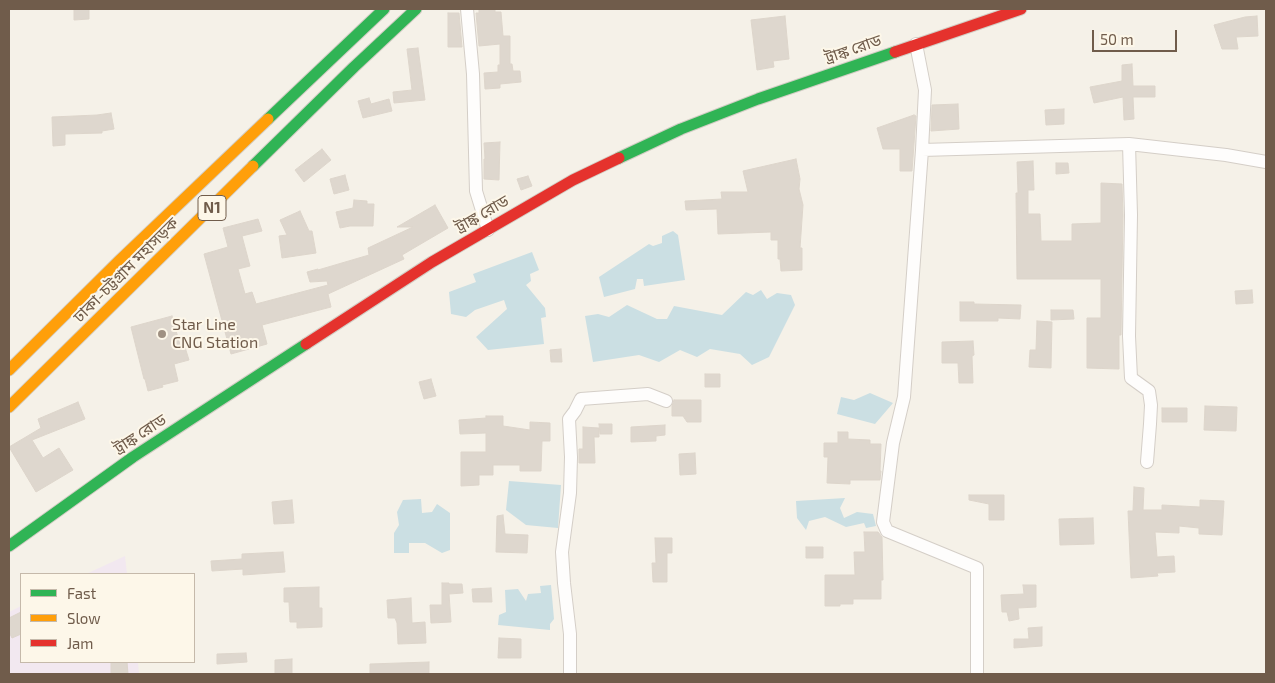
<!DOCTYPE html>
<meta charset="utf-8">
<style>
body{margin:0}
#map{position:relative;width:1275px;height:683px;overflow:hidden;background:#f5f1e8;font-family:"Exo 2",sans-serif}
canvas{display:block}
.frame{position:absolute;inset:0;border:10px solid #705c4b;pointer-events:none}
.legend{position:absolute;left:20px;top:573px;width:175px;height:90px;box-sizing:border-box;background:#fdf7e9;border:1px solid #c5b9aa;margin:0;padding:6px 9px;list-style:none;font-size:15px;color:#705c4b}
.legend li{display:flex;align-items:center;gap:10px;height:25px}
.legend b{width:25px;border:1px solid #c5b9aa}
.scale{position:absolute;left:1092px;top:30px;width:85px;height:22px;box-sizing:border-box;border:2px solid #705c4b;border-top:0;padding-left:6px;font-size:15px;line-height:18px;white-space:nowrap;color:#705c4b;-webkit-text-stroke:4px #fdf7e9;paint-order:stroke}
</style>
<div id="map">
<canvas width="1275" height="683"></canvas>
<div class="frame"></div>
<ul class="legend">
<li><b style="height:6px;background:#30b455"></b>Fast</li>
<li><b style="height:6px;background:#ff9f0a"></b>Slow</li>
<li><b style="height:6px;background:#e5322d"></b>Jam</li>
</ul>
<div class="scale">50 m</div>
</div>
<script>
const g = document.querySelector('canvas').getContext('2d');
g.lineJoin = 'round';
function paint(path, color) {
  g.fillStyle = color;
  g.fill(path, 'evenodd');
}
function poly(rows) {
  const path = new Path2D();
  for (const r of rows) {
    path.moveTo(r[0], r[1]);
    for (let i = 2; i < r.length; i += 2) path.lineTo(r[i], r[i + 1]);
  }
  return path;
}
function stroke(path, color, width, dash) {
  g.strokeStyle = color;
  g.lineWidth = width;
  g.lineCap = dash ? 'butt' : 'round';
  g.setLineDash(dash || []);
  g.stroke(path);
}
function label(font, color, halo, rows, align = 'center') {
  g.font = font + ' "Exo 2","Noto Sans Bengali",sans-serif';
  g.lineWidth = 4;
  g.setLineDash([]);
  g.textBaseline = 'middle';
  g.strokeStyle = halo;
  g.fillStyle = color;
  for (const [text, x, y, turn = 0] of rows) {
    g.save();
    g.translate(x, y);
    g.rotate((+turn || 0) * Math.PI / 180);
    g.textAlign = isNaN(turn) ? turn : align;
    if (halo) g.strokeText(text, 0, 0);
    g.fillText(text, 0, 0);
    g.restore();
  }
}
paint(poly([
 [125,556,127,574,86,574],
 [21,606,21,662,138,662,139,674,9,674,9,612]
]), '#f2e8f0');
paint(poly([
 [673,231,678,235,685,280,644,286,643,279,637,279,635,289,604,297,599,277,649,244,653,246,662,243,662,236],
 [532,252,539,270,530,274,531,281,526,285,545,308,546,317,541,318,544,344,488,350,476,337,507,309,504,300,475,310,466,317,451,314,449,292,476,282,473,274],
 [761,290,767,299,777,293,791,295,795,305,769,357,752,365,740,354,710,349,697,357,680,350,659,362,639,355,593,362,585,316,598,314,609,317,627,305,657,319,667,319,674,306,722,315,746,292,753,295],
 [870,393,893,403,875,424,837,414,841,397,854,400],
 [509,481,561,485,558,528,526,525,506,510],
 [845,498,840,508,844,518,857,512,873,514,876,526,866,528,864,523,846,527,825,517,809,521,806,530,797,518,796,501],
 [421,499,422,513,432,512,437,504,450,513,450,550,442,553,425,543,409,543,409,553,394,553,394,533,399,525,397,512,403,500],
 [551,585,554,619,550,624,550,630,498,625,499,615,506,612,505,590,518,589,526,601,528,594,541,593,540,586]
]), '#cbdfe3');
const building = poly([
 [74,9,89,9,89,19,74,20,74,9],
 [479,9,495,9,495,12,501,12,503,36,510,36,510,64,512,64,513,71,520,71,521,82,500,84,500,88,485,89,484,73,498,72,498,65,500,65,500,44,479,46,476,13,479,13,479,9],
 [448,13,459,13,462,47,448,47,448,13],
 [785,16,789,59,773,61,774,67,757,70,751,20,785,16],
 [1257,16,1258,36,1236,37,1238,49,1222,49,1214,25,1245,17,1257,16],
 [418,48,425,100,394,103,393,92,412,90,407,49,418,48],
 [1132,64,1133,86,1155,86,1155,97,1133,97,1134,119,1124,120,1123,97,1094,103,1090,87,1122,81,1122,65,1132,64],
 [369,98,371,104,389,99,392,111,363,118,358,101,369,98],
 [958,104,959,129,931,131,932,105,958,104],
 [1064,109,1064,124,1046,125,1045,110,1064,109],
 [111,113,114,129,102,131,102,133,65,134,65,145,53,146,52,117,97,115,111,113],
 [914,115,916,116,912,171,900,171,900,149,883,149,877,128,914,115],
 [500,142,499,180,484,179,484,159,485,159,484,143,500,142],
 [322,149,331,160,304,182,295,170,322,149],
 [796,159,800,179,799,189,803,205,800,248,802,248,802,270,781,271,780,259,778,259,778,240,771,240,771,232,718,234,717,209,686,210,685,201,722,199,721,192,748,192,743,171,796,159],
 [1033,161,1034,190,1028,190,1028,214,1040,214,1041,241,1072,241,1072,224,1101,223,1101,183,1122,184,1123,215,1121,335,1119,335,1119,369,1087,368,1087,318,1101,318,1101,279,1017,279,1016,193,1018,193,1017,162,1033,161],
 [1056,163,1068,163,1069,173,1056,174,1056,163],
 [345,175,349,190,334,194,330,179,345,175],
 [528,176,532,186,521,190,517,179,528,176],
 [354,200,367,201,367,204,374,204,373,226,350,226,340,228,336,212,353,208,354,200],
 [435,205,448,228,402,255,404,259,328,294,331,307,262,325,267,344,231,354,204,254,228,247,223,228,258,219,262,231,242,236,250,266,238,269,245,294,252,292,256,304,328,285,327,281,310,282,307,272,318,269,318,270,369,255,368,248,413,227,397,227,435,205],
 [300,211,309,231,312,231,316,253,282,258,279,236,287,235,280,220,300,211],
 [1252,290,1253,303,1236,304,1235,291,1252,290],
 [960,302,974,302,974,304,1021,305,1020,319,998,318,998,321,960,321,960,302],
 [1051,310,1073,310,1074,319,1051,320,1051,310],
 [172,316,180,345,184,344,189,360,174,364,178,381,162,385,163,387,148,391,145,379,144,379,131,327,172,316],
 [1037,321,1052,322,1051,368,1029,367,1030,350,1036,350,1037,321],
 [973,341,974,355,972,356,973,383,959,383,958,363,942,363,942,342,973,341],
 [561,349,562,362,551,362,550,350,561,349],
 [705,374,720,374,720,387,705,387,705,374],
 [431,379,436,396,424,399,419,382,431,379],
 [674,400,701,400,701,422,687,422,683,416,672,416,672,406,674,400],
 [78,402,85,419,32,440,43,458,59,448,73,470,36,492,9,447,41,428,38,419,78,402],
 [1205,406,1237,407,1236,431,1204,430,1205,406],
 [1162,408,1187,408,1187,422,1162,422,1162,408],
 [486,416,503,416,503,426,530,430,530,422,550,423,550,441,542,441,541,471,520,471,520,465,493,465,493,475,479,475,479,485,461,486,461,452,486,452,486,433,460,434,459,420,486,418,486,416],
 [599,424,612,424,612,434,600,434,599,424],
 [665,425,665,435,656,436,656,441,631,442,631,427,665,425],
 [583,427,599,428,599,437,594,437,595,463,579,463,579,449,583,449,583,427],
 [838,432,848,432,848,439,870,440,870,444,881,444,880,471,881,471,880,480,850,480,850,484,827,483,828,457,824,457,824,443,838,443,838,432],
 [695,453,696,474,680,475,679,454,695,453],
 [1134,487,1144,488,1143,510,1162,510,1162,505,1200,507,1200,500,1224,501,1222,535,1199,534,1199,528,1179,526,1179,533,1155,532,1157,557,1174,556,1175,572,1157,573,1158,576,1131,578,1128,511,1133,511,1134,487],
 [969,495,1004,495,1004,520,989,520,989,504,969,500,969,495],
 [292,500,294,523,274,524,272,502,292,500],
 [503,515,505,534,528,535,527,553,496,552,497,516,503,515],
 [1093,518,1094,544,1060,545,1059,519,1093,518],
 [864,532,878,532,882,537,883,580,881,580,881,599,853,599,853,604,840,604,840,606,825,606,825,575,855,575,854,552,865,552,864,532],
 [655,538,672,538,672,553,667,553,667,582,653,582,652,563,656,563,655,538],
 [806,547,823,547,823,558,806,558,806,547],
 [283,552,285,572,243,575,243,569,212,571,211,561,242,559,242,554,283,552],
 [442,583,449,583,449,584,462,584,463,593,449,594,451,622,431,623,430,605,442,605,442,583],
 [1023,585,1036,585,1036,607,1018,608,1019,619,1009,621,1007,612,1002,612,1001,595,1024,594,1023,585],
 [319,587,319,608,322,608,322,627,297,628,297,622,290,622,289,602,284,602,284,588,319,587],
 [491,588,492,602,473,602,472,589,491,588],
 [411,598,412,623,425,622,426,643,398,644,397,623,395,618,388,618,387,600,411,598],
 [21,612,21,634,12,638,9,632,9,618,21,612],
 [1042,627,1042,646,1014,648,1014,639,1029,639,1028,628,1042,627],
 [499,638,521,639,521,658,498,658,499,638],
 [246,653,247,662,217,664,217,654,246,653],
 [292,659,292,674,275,674,275,660,292,659],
 [111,662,127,662,128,674,111,674,111,662],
 [429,662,429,674,370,674,370,664,429,662]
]);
paint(building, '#ded7ce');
stroke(building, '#ddd5cb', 1);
const street = poly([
 [467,9,473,74,476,191,488,230],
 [916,44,925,90,922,150,1129,144,1226,155,1266,162],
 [1129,144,1131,215,1129,336,1131,378,1149,391,1151,405,1150,424,1147,462],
 [922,150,904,397,893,443,883,522,887,531,977,568,977,674],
 [570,674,570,634,564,583,562,552,570,493,571,457,569,419,575,411,581,399,648,394,666,401]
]);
const fast = poly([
 [268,119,384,9],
 [619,158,681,129,758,99,895,52],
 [253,166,354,67,416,9],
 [9,546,133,457,306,344]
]);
const slow = poly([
 [9,370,119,261,268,119],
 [9,407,253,166]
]);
const jam = poly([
 [895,52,1021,9],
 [306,344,432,262,573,180,619,158]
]);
stroke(street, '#d4cec7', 14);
stroke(fast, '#d2cdc4', 13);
stroke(slow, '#d2cdc4', 13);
stroke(jam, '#d2cdc4', 13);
stroke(street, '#fefdfc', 12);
stroke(fast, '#30b455', 11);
stroke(slow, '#ff9f0a', 11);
stroke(jam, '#e5322d', 11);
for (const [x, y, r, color] of [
 [162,334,5,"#9f9082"]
]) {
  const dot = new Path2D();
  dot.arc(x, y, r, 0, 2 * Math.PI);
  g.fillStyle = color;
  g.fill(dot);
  stroke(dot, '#fdf7e9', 2);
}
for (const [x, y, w] of [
 [212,208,28]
]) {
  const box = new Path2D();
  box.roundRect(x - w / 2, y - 12.5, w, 25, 4);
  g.fillStyle = '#fdf7e9';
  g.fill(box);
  stroke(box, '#705c4b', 1);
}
label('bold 15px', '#705c4b', null, [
 ["N1",212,208]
]);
label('16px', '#705c4b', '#fdf7e9', [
 ["ট্রাঙ্ক রোড",853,49,-19],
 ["ট্রাঙ্ক রোড",482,214,-30],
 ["ঢাকা-চট্টগ্রাম মহাসড়ক",126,270,-45],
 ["ট্রাঙ্ক রোড",140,434,-33]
]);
label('16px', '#705c4b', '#fdf7e9', [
 ["Star Line",172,325],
 ["CNG Station",172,343]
], 'left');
</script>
